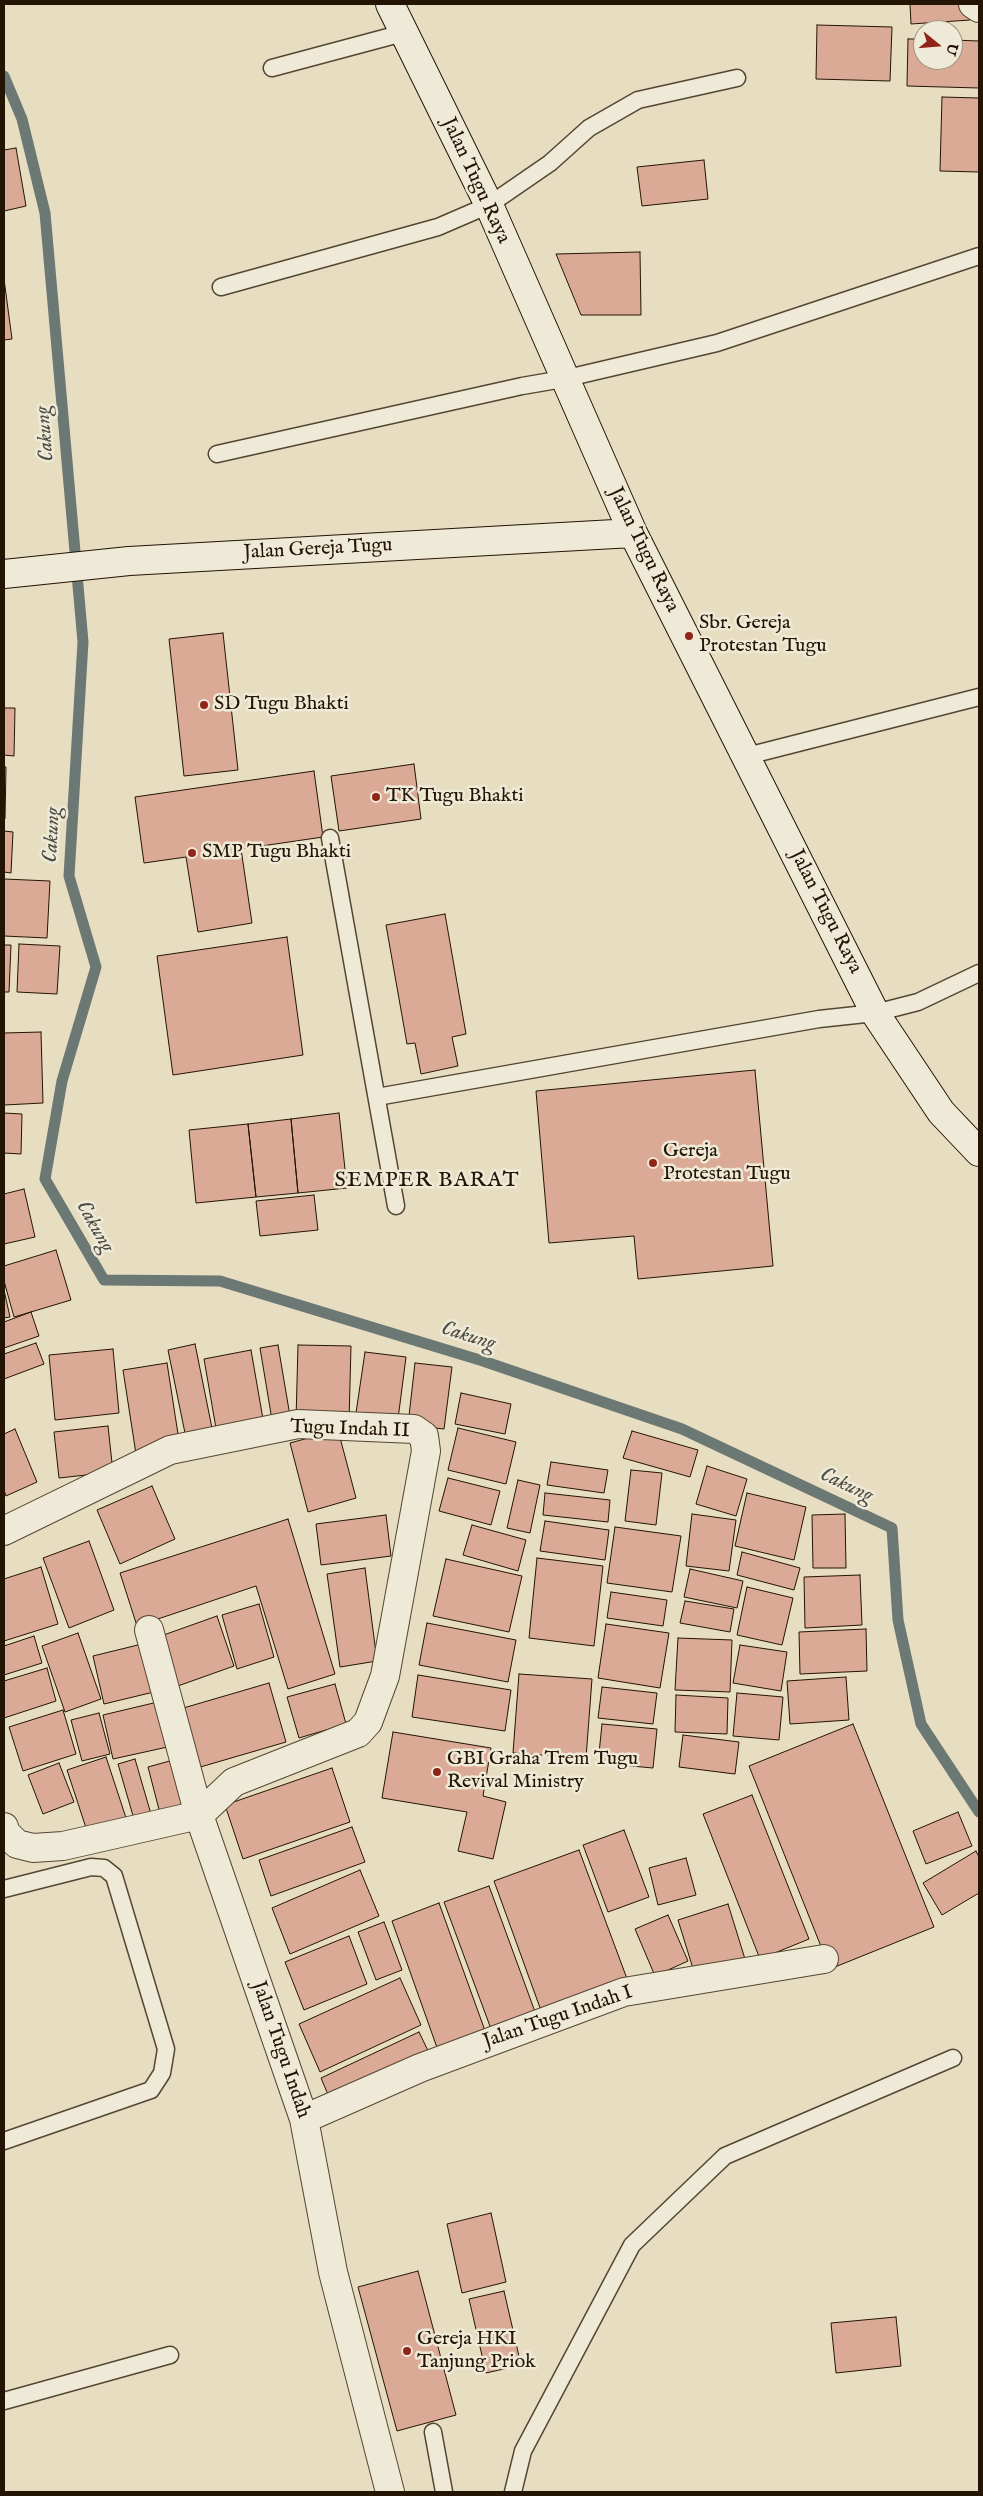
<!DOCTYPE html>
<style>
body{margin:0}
#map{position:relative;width:983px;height:2496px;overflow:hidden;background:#e7ddc1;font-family:"IM FELL English",serif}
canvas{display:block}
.frame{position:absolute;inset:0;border:5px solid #231403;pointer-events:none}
.north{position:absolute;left:913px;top:20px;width:50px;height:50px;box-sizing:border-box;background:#efe9d7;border:1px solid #9d9482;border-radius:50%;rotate:107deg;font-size:14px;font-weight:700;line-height:20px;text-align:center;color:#231403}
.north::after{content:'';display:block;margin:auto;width:18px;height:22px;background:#8f2418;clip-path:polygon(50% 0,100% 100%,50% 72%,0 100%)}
</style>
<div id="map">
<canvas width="983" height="2496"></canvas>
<div class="frame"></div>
<div class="north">U</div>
</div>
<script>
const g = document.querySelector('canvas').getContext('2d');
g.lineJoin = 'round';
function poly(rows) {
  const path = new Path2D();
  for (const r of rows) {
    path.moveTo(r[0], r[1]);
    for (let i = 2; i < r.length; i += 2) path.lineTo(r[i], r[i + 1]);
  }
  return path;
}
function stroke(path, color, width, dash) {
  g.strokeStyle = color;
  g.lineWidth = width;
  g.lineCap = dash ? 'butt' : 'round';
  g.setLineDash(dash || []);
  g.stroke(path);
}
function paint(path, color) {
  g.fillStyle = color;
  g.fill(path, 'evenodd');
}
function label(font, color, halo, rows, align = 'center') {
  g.font = font + ' "IM FELL English",serif';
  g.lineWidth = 5;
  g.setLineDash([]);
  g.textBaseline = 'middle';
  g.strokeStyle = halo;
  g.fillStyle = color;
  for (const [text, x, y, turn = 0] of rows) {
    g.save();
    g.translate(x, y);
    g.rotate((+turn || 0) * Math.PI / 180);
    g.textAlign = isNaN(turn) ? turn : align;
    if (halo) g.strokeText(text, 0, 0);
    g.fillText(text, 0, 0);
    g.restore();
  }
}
stroke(poly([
 [4,76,22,119,45,213,83,642,69,876,96,967,62,1081,45,1179,104,1280,220,1281,483,1361,682,1429,892,1528,898,1620,921,1724,979,1812]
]), '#6b7873', 11);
const building = poly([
 [910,4,969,4,970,20,911,24,910,4],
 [817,25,892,27,890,81,816,79,817,25],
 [908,39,923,39,923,60,953,60,953,40,979,41,979,88,907,86,908,39],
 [942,97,979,98,979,172,940,171,942,97],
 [16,148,26,206,4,211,4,150,16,148],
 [704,160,708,199,642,206,637,167,704,160],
 [640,252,641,315,581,315,556,254,640,252],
 [4,279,12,339,4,340,4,279],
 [223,633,238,770,184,776,169,639,223,633],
 [4,708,15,708,14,756,4,755,4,708],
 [414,764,421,819,339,831,331,776,414,764],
 [4,767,6,767,5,819,4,819,4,767],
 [314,771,323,837,241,849,252,923,198,932,186,857,144,863,135,797,314,771],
 [4,831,13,832,11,873,4,872,4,831],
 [4,879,50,881,47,938,4,936,4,879],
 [445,914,466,1034,452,1037,458,1066,421,1074,415,1043,407,1044,386,925,445,914],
 [287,937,303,1055,173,1075,157,956,287,937],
 [19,944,60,946,57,994,17,992,19,944],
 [4,945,11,945,9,992,4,992,4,945],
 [41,1032,43,1103,4,1105,4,1033,41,1032],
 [755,1070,773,1266,638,1279,634,1236,549,1243,536,1091,755,1070],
 [4,1113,22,1114,21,1154,4,1153,4,1113],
 [339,1113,347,1188,298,1193,291,1119,339,1113],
 [291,1119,298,1193,256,1197,248,1124,291,1119],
 [248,1124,256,1197,196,1203,189,1130,248,1124],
 [24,1189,35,1237,4,1244,4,1194,24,1189],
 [314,1195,318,1230,260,1236,256,1201,314,1195],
 [56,1250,71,1300,14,1317,4,1281,4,1266,56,1250],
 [4,1290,10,1317,4,1318,4,1290],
 [31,1312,39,1336,4,1348,4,1322,31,1312],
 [36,1343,44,1364,4,1379,4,1354,36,1343],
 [195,1344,213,1433,186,1438,168,1350,195,1344],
 [278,1345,290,1416,272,1420,260,1348,278,1345],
 [298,1345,351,1346,349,1421,296,1420,298,1345],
 [113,1349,119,1413,55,1420,49,1355,113,1349],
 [251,1350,264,1425,217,1434,204,1359,251,1350],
 [365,1352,406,1357,398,1419,356,1413,365,1352],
 [167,1363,180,1447,136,1454,123,1370,167,1363],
 [415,1363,452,1367,444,1429,408,1425,415,1363],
 [461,1393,511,1404,505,1434,455,1424,461,1393],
 [108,1426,113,1472,59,1478,54,1432,108,1426],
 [458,1428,516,1442,506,1484,448,1470,458,1428],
 [15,1429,37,1482,6,1496,4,1490,4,1434,15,1429],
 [338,1430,356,1498,308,1512,290,1443,338,1430],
 [632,1431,698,1450,690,1477,623,1458,632,1431],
 [551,1462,608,1470,604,1493,547,1485,551,1462],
 [707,1466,747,1479,736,1516,696,1504,707,1466],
 [631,1470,662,1473,656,1525,625,1521,631,1470],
 [448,1478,500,1491,491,1525,439,1511,448,1478],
 [518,1480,540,1485,530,1533,507,1528,518,1480],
 [152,1486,175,1539,120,1564,97,1510,152,1486],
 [545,1493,610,1500,608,1522,543,1515,545,1493],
 [747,1493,806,1507,794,1560,735,1546,747,1493],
 [692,1514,736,1520,729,1571,686,1566,692,1514],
 [845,1514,846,1568,813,1568,812,1515,845,1514],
 [386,1515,391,1556,321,1565,316,1524,386,1515],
 [288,1519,335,1674,288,1689,256,1586,137,1626,120,1573,288,1519],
 [545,1521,609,1530,605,1560,540,1551,545,1521],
 [472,1525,526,1540,518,1571,463,1555,472,1525],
 [615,1527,681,1536,672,1592,607,1583,615,1527],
 [89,1541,114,1610,69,1628,43,1558,89,1541],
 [742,1552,800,1568,794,1590,737,1575,742,1552],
 [537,1558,603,1566,594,1646,529,1638,537,1558],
 [446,1559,522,1576,509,1632,433,1616,446,1559],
 [41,1567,58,1624,4,1641,4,1579,41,1567],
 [365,1568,377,1661,340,1667,327,1574,365,1568],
 [690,1569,743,1581,737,1608,684,1597,690,1569],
 [860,1575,862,1625,805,1628,804,1577,860,1575],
 [747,1587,793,1598,782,1645,737,1635,747,1587],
 [611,1592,667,1600,663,1626,607,1618,611,1592],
 [685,1601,734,1609,730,1632,680,1623,685,1601],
 [259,1604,274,1657,237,1669,222,1615,259,1604],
 [217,1616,234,1666,175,1687,158,1637,217,1616],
 [427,1623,516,1640,508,1682,419,1665,427,1623],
 [606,1624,669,1633,660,1688,598,1678,606,1624],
 [866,1629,867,1671,800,1674,799,1632,866,1629],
 [78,1633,101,1699,65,1712,42,1646,78,1633],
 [34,1636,42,1663,4,1675,4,1646,34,1636],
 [678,1638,732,1640,730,1692,675,1690,678,1638],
 [146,1643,158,1691,104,1704,93,1656,146,1643],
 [740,1645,787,1652,781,1691,733,1683,740,1645],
 [47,1668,56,1701,4,1718,4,1681,47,1668],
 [519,1674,592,1679,586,1758,513,1753,519,1674],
 [418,1675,511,1690,505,1731,412,1717,418,1675],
 [846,1677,849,1720,790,1724,787,1681,846,1677],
 [269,1683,286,1742,197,1768,180,1709,269,1683],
 [335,1684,346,1724,299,1738,287,1697,335,1684],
 [602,1687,657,1693,653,1724,598,1718,602,1687],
 [737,1693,783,1697,779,1740,733,1736,737,1693],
 [676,1695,728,1698,727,1734,675,1732,676,1695],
 [162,1701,172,1746,113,1759,103,1715,162,1701],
 [63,1710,76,1754,23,1771,9,1727,63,1710],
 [99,1713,110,1754,82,1761,71,1720,99,1713],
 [602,1724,657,1729,653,1768,598,1763,602,1724],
 [853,1724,934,1927,830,1969,749,1766,853,1724],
 [393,1732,491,1748,483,1796,506,1802,493,1859,458,1851,467,1812,382,1798,393,1732],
 [683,1735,739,1742,735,1774,679,1767,683,1735],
 [106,1757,128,1824,89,1837,67,1770,106,1757],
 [135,1759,153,1821,136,1826,118,1764,135,1759],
 [177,1759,191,1813,162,1821,148,1767,177,1759],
 [59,1763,74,1802,43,1814,28,1775,59,1763],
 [332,1768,350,1822,243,1859,225,1805,332,1768],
 [752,1795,809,1939,760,1959,703,1814,752,1795],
 [958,1812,972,1846,926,1864,913,1831,958,1812],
 [352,1827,365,1862,271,1896,259,1860,352,1827],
 [624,1830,649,1897,608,1912,583,1845,624,1830],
 [579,1850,629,1984,543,2016,494,1881,579,1850],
 [976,1851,979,1857,979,1893,942,1915,923,1883,976,1851],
 [686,1858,696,1895,658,1905,649,1868,686,1858],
 [360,1870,379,1916,290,1954,272,1908,360,1870],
 [489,1886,538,2020,494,2037,444,1902,489,1886],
 [439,1903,488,2039,440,2056,392,1921,439,1903],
 [728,1904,745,1959,695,1975,678,1920,728,1904],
 [668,1915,688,1961,655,1976,635,1929,668,1915],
 [384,1922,402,1970,376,1980,358,1932,384,1922],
 [349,1936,367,1984,304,2010,285,1962,349,1936],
 [400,1978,421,2025,320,2072,299,2024,400,1978],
 [419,2032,431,2057,332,2104,321,2078,419,2032],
 [491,2213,506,2282,462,2293,447,2224,491,2213],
 [418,2271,456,2415,397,2431,358,2287,418,2271],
 [504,2291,521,2365,486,2373,469,2299,504,2291],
 [896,2317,901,2366,836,2373,831,2323,896,2317]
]);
paint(building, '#daaa97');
stroke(building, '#231403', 1);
const lane = poly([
 [272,68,403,33],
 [221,287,438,227,489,205,550,163,589,128,638,100,737,78],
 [217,454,522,386,563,379,717,343,979,256],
 [747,756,979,697],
 [330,838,396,1206],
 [377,1097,819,1019,875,1013,918,1002,979,973],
 [4,1889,91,1867,104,1868,114,1876,166,2049,162,2073,151,2090,4,2141],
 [4,2401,170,2355],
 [433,2432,444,2492],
 [513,2492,523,2451,632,2245,725,2156,953,2058]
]);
const street = poly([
 [973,4,979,8],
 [4,1531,170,1450,298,1424,414,1429,424,1436,426,1451,385,1676,368,1722,358,1733,234,1782,199,1815],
 [149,1630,199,1815,304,2119,333,2272,390,2492],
 [4,1827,6,1833,17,1844,33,1848,63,1846,199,1815],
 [304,2119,420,2068,624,1992,824,1959]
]);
const secondary = poly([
 [390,4,489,205,633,533,875,1013,941,1112,979,1152],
 [4,574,129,561,633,533]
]);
stroke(lane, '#544632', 19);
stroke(street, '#544632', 30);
stroke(secondary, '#231403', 30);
stroke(lane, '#efe9d7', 16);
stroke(street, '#efe9d7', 28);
stroke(secondary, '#efe9d7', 28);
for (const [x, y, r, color] of [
 [689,636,5,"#8f2418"],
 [204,705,5,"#8f2418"],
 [376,797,5,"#8f2418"],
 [192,853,5,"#8f2418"],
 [653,1163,5,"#8f2418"],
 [437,1772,5,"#8f2418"],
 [407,2351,5,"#8f2418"]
]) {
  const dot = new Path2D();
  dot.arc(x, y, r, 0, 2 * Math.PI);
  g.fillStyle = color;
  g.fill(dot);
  stroke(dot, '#efe9d7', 2);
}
label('20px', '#231403', '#efe9d7', [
 ["Jalan Tugu Raya",475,181,65],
 ["Jalan Gereja Tugu",318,550,-3],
 ["Jalan Tugu Raya",643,550,64],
 ["Jalan Tugu Raya",825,912,63],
 ["Tugu Indah II",350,1430,2],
 ["Jalan Tugu Indah I",558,2018,-19],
 ["Jalan Tugu Indah",280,2050,71]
]);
label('20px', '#231403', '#efe9d7', [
 ["Sbr. Gereja",699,624],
 ["Protestan Tugu",699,647],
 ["SD Tugu Bhakti",214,705],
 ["TK Tugu Bhakti",386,797],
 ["SMP Tugu Bhakti",202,853],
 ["Gereja",663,1152],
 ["Protestan Tugu",663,1175],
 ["GBI Graha Trem Tugu",447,1760],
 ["Revival Ministry",447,1783],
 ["Gereja HKI",417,2340],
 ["Tanjung Priok",417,2363]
], 'left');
label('italic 21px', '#4d4e44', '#efe9d7', [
 ["Cakung",46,434,-95],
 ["Cakung",53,835,-87],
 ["Cakung",94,1227,60],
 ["Cakung",468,1337,17],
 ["Cakung",846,1486,25]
]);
g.letterSpacing = '1px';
label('22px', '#231403', '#efe9d7', [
 ["SEMPER BARAT",427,1181]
]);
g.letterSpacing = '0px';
</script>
